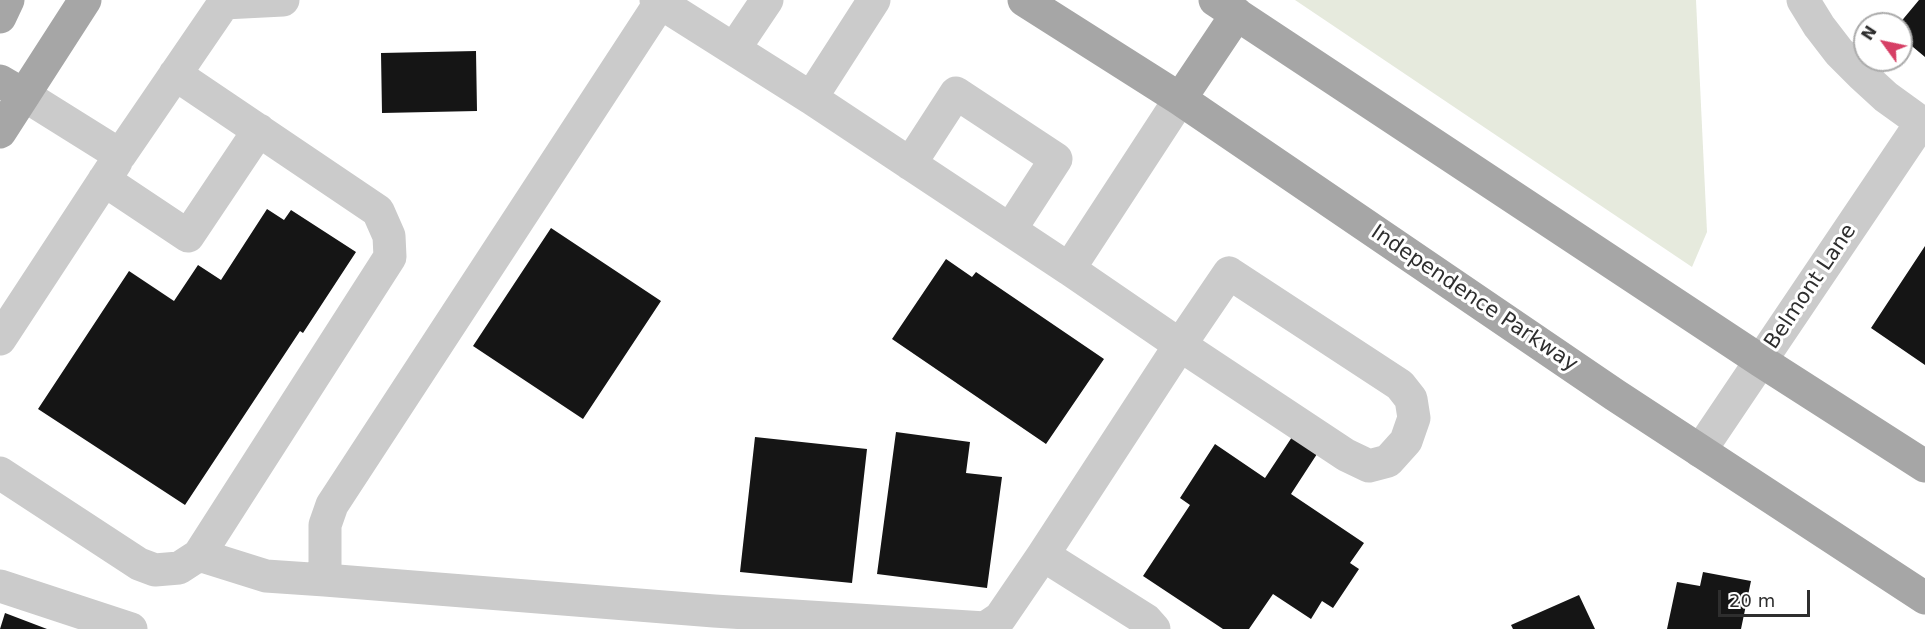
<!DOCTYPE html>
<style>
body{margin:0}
#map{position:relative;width:1925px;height:629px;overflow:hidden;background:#fff;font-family:"DejaVu Sans",sans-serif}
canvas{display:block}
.north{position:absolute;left:1853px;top:12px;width:60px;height:60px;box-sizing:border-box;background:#fff;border:2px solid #ababab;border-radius:50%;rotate:303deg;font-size:16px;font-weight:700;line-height:24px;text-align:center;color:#2e2e2e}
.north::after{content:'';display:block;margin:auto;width:21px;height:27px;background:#d63f65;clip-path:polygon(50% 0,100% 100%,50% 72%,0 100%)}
.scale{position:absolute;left:1718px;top:590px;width:92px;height:27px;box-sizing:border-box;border:3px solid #2e2e2e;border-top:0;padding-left:8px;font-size:18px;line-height:21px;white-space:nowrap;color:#2e2e2e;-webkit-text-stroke:4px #fff;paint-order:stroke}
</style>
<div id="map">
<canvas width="1925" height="629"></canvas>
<div class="north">N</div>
<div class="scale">20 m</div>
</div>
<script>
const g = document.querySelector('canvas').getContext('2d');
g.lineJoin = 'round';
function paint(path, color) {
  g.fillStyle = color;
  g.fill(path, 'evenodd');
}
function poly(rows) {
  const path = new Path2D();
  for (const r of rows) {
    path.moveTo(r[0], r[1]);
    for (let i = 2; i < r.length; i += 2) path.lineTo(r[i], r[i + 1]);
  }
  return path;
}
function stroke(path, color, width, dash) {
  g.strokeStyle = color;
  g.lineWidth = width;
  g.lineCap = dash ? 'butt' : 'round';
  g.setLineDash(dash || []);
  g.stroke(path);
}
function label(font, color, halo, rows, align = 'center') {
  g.font = font + ' "DejaVu Sans",sans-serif';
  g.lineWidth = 6;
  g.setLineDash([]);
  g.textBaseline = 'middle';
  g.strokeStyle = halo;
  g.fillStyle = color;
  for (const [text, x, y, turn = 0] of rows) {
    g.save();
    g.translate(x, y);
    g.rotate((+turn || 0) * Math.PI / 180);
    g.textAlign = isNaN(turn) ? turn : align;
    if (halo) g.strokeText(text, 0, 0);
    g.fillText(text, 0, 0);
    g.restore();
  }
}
paint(poly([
 [1295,0,1696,0,1707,232,1692,267]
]), '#e6eadd');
paint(poly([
 [1919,0,1925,0,1925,57,1901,37,1901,24,1899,24],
 [476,51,477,111,382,113,381,53],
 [267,209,284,220,291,210,356,252,303,333,300,331,185,505,38,409,129,271,174,301,198,265,221,280],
 [551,228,661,301,583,419,473,346],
 [1925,246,1925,365,1871,328],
 [946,259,972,277,976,272,1104,359,1046,444,892,339],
 [896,432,970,442,966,473,1002,477,987,588,877,574],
 [755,437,867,449,852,583,740,572],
 [1292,437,1317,454,1291,494,1364,543,1350,563,1359,569,1333,608,1322,601,1311,619,1273,594,1249,629,1223,629,1143,576,1190,505,1180,498,1215,444,1265,478],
 [1703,572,1751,581,1741,629,1667,629,1677,582,1700,586],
 [1579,595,1595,629,1513,629,1511,625],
 [5,613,47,629,0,629]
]), '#151515');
stroke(poly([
 [656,0,811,98,874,0],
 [1803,0,1819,26,1839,52,1862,75,1886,97,1925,125],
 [660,3,332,505,325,525,325,580,714,611,985,628,1000,618,1043,555],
 [734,49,767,0],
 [24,95,120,155,224,3,283,0],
 [811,98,1069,269],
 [910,164,956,93,1056,159,1010,230],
 [104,180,188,236,259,130],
 [1229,273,1400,385,1411,399,1414,418,1406,441,1388,461,1369,466,1346,455,1180,345,1229,273],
 [0,339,116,162],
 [1700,451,1921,123],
 [0,473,139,564,155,570,179,568,199,555,390,257,389,236,378,211,175,74],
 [199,555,266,576,325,580],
 [0,586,131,629],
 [1154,629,1146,620,1043,555,1180,345,1069,269,1180,99]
]), '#cbcbcb', 33);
stroke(poly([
 [1024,0,1180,99,1615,395,1925,598],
 [1215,0,1761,361,1925,466],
 [0,17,8,0],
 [0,81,24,95],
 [1180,99,1237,14],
 [0,132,85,0]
]), '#a6a6a6', 33);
label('21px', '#2e2e2e', '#fff', [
 ["Belmont Lane",1811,287,-56],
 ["Independence Parkway",1474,299,34]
]);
</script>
